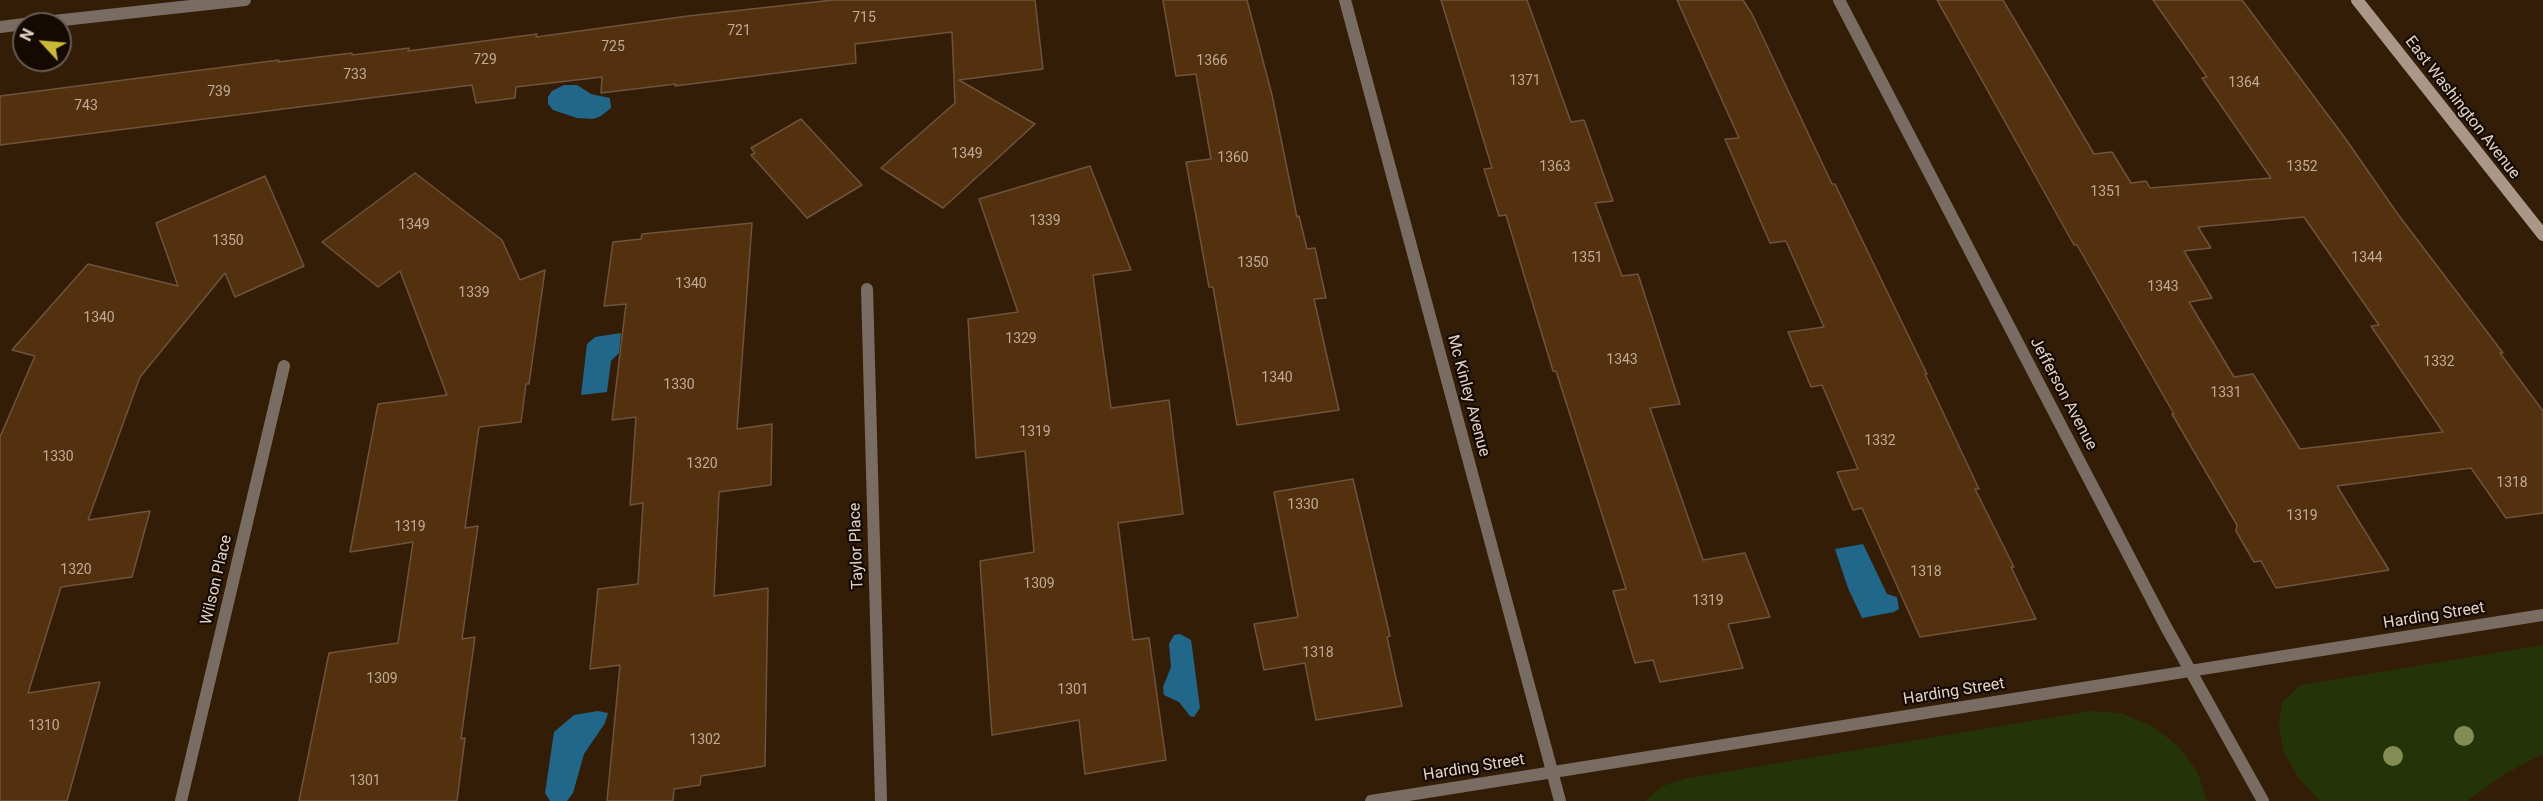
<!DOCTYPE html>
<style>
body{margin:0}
#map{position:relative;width:2543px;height:801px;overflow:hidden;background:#341d07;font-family:Roboto,sans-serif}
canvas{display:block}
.north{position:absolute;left:12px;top:12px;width:60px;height:60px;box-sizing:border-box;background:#140a03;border:2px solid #665a51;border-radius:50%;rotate:296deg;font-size:16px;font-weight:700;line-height:24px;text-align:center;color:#e1d2c5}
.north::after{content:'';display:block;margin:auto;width:21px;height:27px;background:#cdb938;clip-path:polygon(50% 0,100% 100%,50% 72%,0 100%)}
</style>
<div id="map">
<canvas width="2543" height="801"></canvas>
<div class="north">N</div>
</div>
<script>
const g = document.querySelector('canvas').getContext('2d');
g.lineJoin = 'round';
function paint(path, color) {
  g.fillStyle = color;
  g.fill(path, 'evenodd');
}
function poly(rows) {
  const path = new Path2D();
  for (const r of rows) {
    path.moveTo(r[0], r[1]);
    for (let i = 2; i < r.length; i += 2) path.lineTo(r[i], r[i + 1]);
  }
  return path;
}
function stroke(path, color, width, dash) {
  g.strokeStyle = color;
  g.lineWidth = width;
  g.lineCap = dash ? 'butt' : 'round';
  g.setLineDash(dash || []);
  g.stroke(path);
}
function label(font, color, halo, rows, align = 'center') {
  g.font = font + ' Roboto,sans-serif';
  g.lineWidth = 4.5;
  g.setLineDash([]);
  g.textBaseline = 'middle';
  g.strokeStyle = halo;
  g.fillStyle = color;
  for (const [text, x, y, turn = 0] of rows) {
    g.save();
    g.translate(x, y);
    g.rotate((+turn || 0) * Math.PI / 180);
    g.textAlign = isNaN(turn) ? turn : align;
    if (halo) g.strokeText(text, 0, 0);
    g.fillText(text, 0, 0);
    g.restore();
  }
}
paint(poly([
 [2543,645,2543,754,2503,775,2467,801,2320,801,2299,779,2283,750,2279,726,2282,702,2301,685],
 [2092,711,2121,713,2152,726,2177,745,2197,771,2207,801,1645,801,1662,786,1688,778]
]), '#243408');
paint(poly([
 [564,85,577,85,591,94,610,98,611,108,601,116,593,119,577,118,553,110,548,104,548,97,552,91],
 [621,333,619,353,611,361,607,392,581,395,587,344,595,337],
 [1863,544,1887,594,1897,597,1899,609,1894,612,1862,618,1848,588,1835,549],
 [1180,634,1191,640,1192,647,1200,708,1194,717,1190,716,1179,702,1164,695,1163,687,1171,667,1169,644,1174,635],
 [598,711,608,713,605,723,584,754,573,793,567,801,550,801,545,793,554,732,574,715]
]), '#216789');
const building = poly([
 [833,0,1035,0,1043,69,959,80,1035,124,943,208,881,168,955,103,952,32,855,44,856,63,675,86,676,84,601,93,602,77,516,87,515,98,476,103,472,85,0,145,0,96,279,60,278,62,352,53,352,55,409,48,408,51,537,34,536,37,688,16,833,0],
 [1163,0,1247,0,1272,95,1297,217,1299,216,1307,249,1315,248,1326,298,1314,299,1339,410,1237,425,1213,287,1209,287,1186,162,1211,159,1196,74,1176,76,1163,0],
 [1441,0,1527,0,1571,122,1584,120,1613,201,1595,203,1622,276,1638,274,1680,404,1650,408,1703,560,1745,553,1770,617,1728,624,1743,668,1660,682,1653,660,1635,663,1613,591,1626,589,1556,371,1553,371,1506,215,1499,216,1484,169,1492,168,1441,0],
 [1677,0,1743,0,1752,14,1832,184,1835,184,1927,374,1925,374,1979,489,1975,489,2014,567,2011,567,2036,619,1920,637,1862,508,1853,510,1837,472,1858,469,1822,385,1811,387,1788,332,1824,327,1786,241,1770,243,1725,139,1739,138,1677,0],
 [1937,0,2003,0,2094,154,2112,152,2131,183,2146,181,2150,188,2271,178,2202,78,2207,77,2153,0,2242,0,2345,138,2397,213,2503,353,2500,353,2543,411,2543,513,2506,518,2471,468,2337,486,2389,570,2276,588,2261,561,2254,562,2236,531,2237,525,2172,414,2174,414,2077,245,2074,245,1937,0],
 [2304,217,2379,325,2371,326,2443,432,2300,449,2253,374,2234,377,2189,302,2212,298,2184,251,2211,248,2198,227,2304,217],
 [801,119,862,185,807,218,751,155,755,153,751,148,801,119],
 [1090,166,1131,270,1093,275,1111,408,1169,400,1183,514,1118,523,1133,640,1149,638,1166,760,1085,774,1079,720,992,735,980,561,1034,552,1025,451,976,458,968,319,1018,312,979,199,1090,166],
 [415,173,502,240,520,280,545,270,529,384,526,384,521,422,479,427,465,528,478,526,462,639,475,637,461,739,465,738,457,801,299,801,329,653,398,643,413,542,350,552,378,404,447,395,400,271,378,287,322,242,415,173],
 [265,176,304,266,235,297,225,273,140,377,88,520,150,511,132,577,61,587,28,693,100,682,67,801,0,801,0,437,35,356,12,350,88,264,178,286,156,223,265,176],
 [752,223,737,429,772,424,771,485,719,492,714,596,768,588,765,766,701,776,700,785,674,789,673,801,607,801,620,665,590,669,598,589,638,584,643,503,630,505,636,417,612,420,626,304,604,306,613,242,641,239,642,234,752,223],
 [1353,479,1390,636,1387,637,1402,706,1316,720,1305,663,1264,670,1254,624,1298,617,1274,492,1353,479]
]);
paint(building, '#54310e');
stroke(building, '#6e533d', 1.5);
stroke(poly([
 [1345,0,1560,801],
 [1839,0,2166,627,2263,801],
 [26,24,245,0],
 [0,27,24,24],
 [867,289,881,801],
 [181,801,284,366]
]), '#796d63', 12);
stroke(poly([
 [1371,801,2543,615]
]), '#796d63', 12);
stroke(poly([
 [2357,0,2543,235]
]), '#ab9787', 12);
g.fillStyle = '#828c53';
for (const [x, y] of [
 [2464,736],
 [2393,756]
]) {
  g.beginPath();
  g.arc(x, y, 10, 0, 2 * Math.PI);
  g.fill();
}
label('14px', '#beaa97', null, [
 ["715",864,18],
 ["721",739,31],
 ["725",613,47],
 ["729",485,60],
 ["1366",1212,61],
 ["733",355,75],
 ["1371",1525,81],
 ["1364",2244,83],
 ["739",219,92],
 ["743",86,106],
 ["1349",967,154],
 ["1360",1233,158],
 ["1363",1555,167],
 ["1352",2302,167],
 ["1351",2106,192],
 ["1339",1045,221],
 ["1349",414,225],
 ["1350",228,241],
 ["1351",1587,258],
 ["1344",2367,258],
 ["1350",1253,263],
 ["1340",691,284],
 ["1343",2163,287],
 ["1339",474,293],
 ["1340",99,318],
 ["1329",1021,339],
 ["1343",1622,360],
 ["1332",2439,362],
 ["1340",1277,378],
 ["1330",679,385],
 ["1331",2226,393],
 ["1319",1035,432],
 ["1332",1880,441],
 ["1330",58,457],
 ["1320",702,464],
 ["1318",2512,483],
 ["1330",1303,505],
 ["1319",2302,516],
 ["1319",410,527],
 ["1320",76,570],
 ["1318",1926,572],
 ["1309",1039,584],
 ["1319",1708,601],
 ["1318",1318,653],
 ["1309",382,679],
 ["1301",1073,690],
 ["1310",44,726],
 ["1302",705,740],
 ["1301",365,781]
]);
label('16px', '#e1d2c5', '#140a03', [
 ["East Washington Avenue",2462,108,52],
 ["Jefferson Avenue",2063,394,62],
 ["Mc Kinley Avenue",1468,396,75],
 ["Taylor Place",857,546,-92],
 ["Wilson Place",217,580,-77],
 ["Harding Street",2434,616,-9],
 ["Harding Street",1954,692,-9],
 ["Harding Street",1474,768,-9]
]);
</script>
